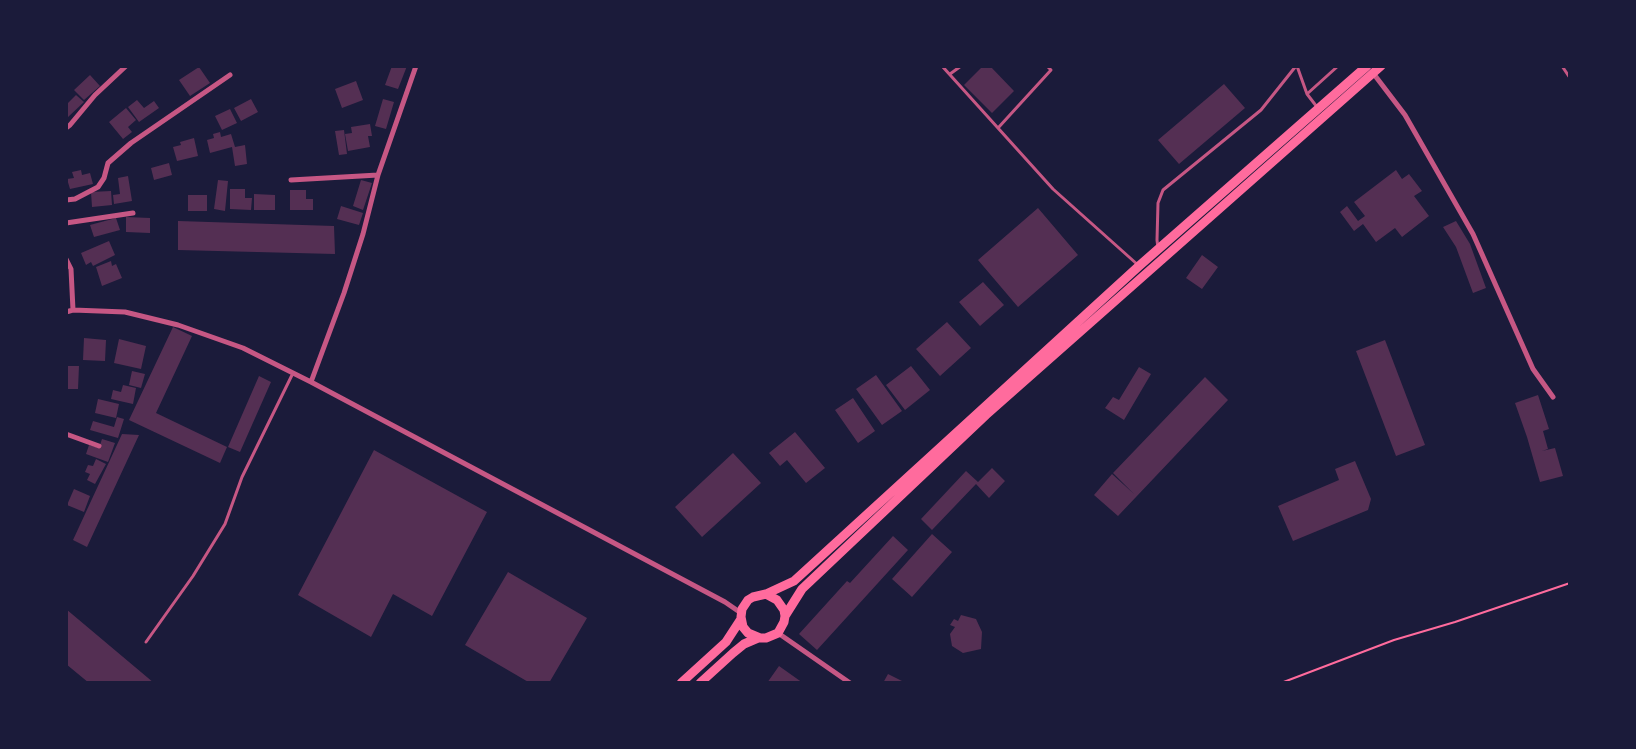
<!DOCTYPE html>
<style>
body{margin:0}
#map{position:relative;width:1636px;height:749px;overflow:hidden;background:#1b1b3a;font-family:Merriweather,serif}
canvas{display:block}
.frame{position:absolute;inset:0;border:68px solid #1b1b3a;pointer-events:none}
</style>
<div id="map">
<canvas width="1636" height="749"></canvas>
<div class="frame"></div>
</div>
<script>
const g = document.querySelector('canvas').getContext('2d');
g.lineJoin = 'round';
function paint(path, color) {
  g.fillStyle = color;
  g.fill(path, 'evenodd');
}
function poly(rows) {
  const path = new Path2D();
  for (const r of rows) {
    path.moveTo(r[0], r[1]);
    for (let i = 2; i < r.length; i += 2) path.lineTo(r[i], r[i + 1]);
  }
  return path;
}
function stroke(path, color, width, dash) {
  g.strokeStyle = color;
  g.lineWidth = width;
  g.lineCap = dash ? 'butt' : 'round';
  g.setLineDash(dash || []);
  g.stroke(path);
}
paint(poly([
 [392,66,407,66,398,89,385,85],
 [983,66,990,66,1014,91,992,113,964,85],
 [199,67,210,83,190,96,179,80],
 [90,75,100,86,84,100,74,90],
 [356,81,363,100,342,108,335,89],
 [1224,84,1245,108,1179,164,1158,140],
 [76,95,84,102,67,118,66,116,66,101,68,103],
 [251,99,258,112,241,121,234,108],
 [383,99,394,102,386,129,375,126],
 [137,100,144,108,154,101,159,108,139,122,128,107],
 [126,108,136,120,128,127,132,132,123,139,109,122],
 [230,109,237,123,222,130,215,116],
 [370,124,372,136,368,136,370,147,348,151,345,134,352,133,351,127],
 [344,130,347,154,339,155,335,131],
 [220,132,221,137,231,134,235,147,245,145,247,164,235,166,232,147,210,153,207,140,214,138,213,134],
 [194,138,198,156,177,161,173,147,181,145,180,142],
 [169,163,172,175,154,180,151,168],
 [81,170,82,175,90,173,93,184,70,189,67,179,74,178,72,172],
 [1396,170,1402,179,1409,174,1422,191,1414,196,1429,216,1402,237,1395,228,1376,242,1363,224,1354,231,1340,212,1347,206,1358,221,1365,216,1354,202],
 [128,176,132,201,114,204,113,195,120,194,118,178],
 [218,180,228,181,225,211,214,209],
 [361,180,372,183,363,210,353,206],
 [230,189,245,189,245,198,252,198,251,210,230,209],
 [290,190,306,190,306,199,313,199,313,210,290,210],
 [111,191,112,205,92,207,91,192],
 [254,194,275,195,275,210,254,210],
 [188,195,207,195,207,211,188,211],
 [341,206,363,213,359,225,337,219],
 [1038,208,1078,255,1018,307,978,260],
 [126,217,150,218,150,233,126,232],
 [116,218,120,230,94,237,90,225],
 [178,221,334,226,335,254,178,250],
 [1456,221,1470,244,1486,288,1473,293,1456,247,1443,227],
 [109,241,115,255,93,266,91,262,86,265,81,253],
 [1202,255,1218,267,1202,289,1186,278],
 [111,261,112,266,116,264,122,278,102,286,96,267],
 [983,282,1004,305,980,326,959,302],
 [947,322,971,348,940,376,916,349],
 [173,327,192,336,156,413,227,447,220,463,129,420],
 [84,338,106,340,105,361,83,360],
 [119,339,146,346,141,369,114,363],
 [1385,340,1425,445,1396,456,1356,351],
 [68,366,79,366,78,389,66,389,66,374,68,374],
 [911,366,930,390,905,410,886,385],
 [1139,367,1151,374,1124,420,1105,408,1113,397,1119,400],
 [132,371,145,374,141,388,129,385],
 [876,375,902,411,882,425,856,389],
 [259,376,271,382,240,452,228,447],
 [1205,377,1228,400,1118,516,1094,495,1112,474,1134,494,1113,473],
 [123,385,136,388,133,404,111,399,113,390,121,392],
 [1538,395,1549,429,1543,431,1548,449,1542,451,1555,448,1563,476,1540,482,1527,437,1515,403],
 [853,398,875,431,858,443,835,410],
 [98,399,119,404,116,418,95,413],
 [117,417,124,419,118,438,90,430,93,421,114,427],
 [795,432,825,468,806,483,787,460,780,466,769,453],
 [122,434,139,435,87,547,73,540],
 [102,439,115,443,108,462,86,454,89,445,99,448],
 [374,450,487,512,432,616,393,594,371,637,298,595],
 [733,453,761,483,702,537,675,507],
 [96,459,106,464,95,484,87,480,90,474,85,472,88,465,93,466],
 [1355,461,1371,499,1368,510,1293,541,1278,506,1339,480,1335,469],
 [992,468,1005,481,989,498,976,484,932,530,921,519,966,471,978,482],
 [74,489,90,496,84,512,67,505],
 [932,534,952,552,912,597,892,579],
 [893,536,908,550,817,650,799,634,847,581,850,583],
 [508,572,587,618,549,683,530,683,465,645],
 [66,609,154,683,89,683,66,664],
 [961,615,976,619,982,632,981,649,963,653,952,646,950,634,955,627,950,625,954,619,958,621],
 [779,666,803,683,767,683],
 [888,674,906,683,883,683]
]), '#542f53');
stroke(poly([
 [1281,683,1394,640,1455,622,1570,583]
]), '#ff6b9d', 2);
stroke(poly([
 [942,66,1053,189,1138,265],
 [1297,66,1307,94,1317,107],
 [1562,66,1570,78],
 [950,74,961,66],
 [1307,94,1338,66],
 [998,128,1051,70,1047,66],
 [1158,248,1157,240,1158,203,1163,190,1261,110,1296,66],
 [146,642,193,576,225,524,242,477,293,373]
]), '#c65784', 3);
stroke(poly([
 [1373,73,1405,115,1473,234,1533,369,1553,397],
 [66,128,70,125,95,95,126,66],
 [291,180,378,175],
 [66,200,75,199,98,187,104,178,108,163,131,143,230,75],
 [66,223,133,213],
 [66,259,71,269,73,310],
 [66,312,73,310,125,312,178,325,243,348,311,382,725,602,741,613],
 [311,382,344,293,363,234,378,175,416,66],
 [66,434,99,446],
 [778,633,850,683]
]), '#c65784', 5);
stroke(poly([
 [1367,66,1139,266,794,581,766,594,753,597,748,600,742,609,741,617,743,627,748,633,760,638,766,638,778,633,784,622,785,616,802,589,986,415,1381,66],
 [766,594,777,600,784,610,785,616],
 [681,683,726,642,741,619],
 [700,683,733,653,744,644,758,638]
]), '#ff6b9d', 9);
</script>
